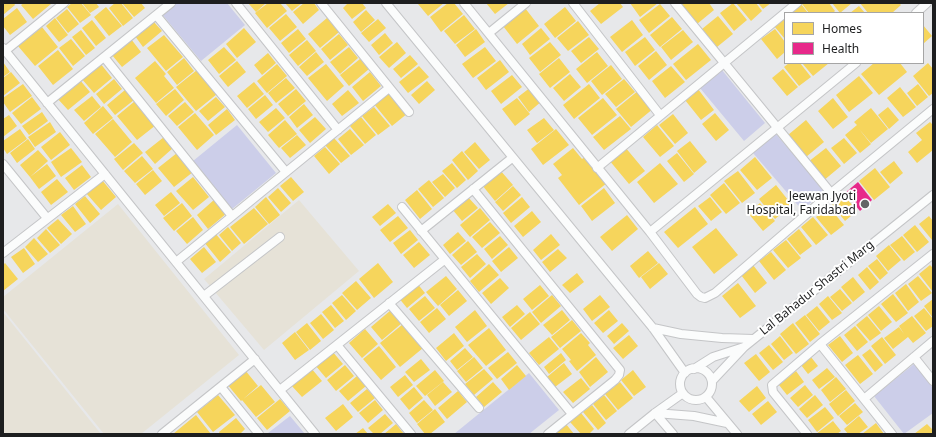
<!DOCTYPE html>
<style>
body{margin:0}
#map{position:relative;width:936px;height:437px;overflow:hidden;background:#e7e8ea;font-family:"Noto Sans",sans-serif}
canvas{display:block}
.frame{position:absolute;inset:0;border:4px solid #1d1e1f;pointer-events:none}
.legend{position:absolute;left:784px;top:12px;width:140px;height:52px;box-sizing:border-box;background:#fff;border:1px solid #a5a5a5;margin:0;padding:5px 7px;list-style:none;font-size:12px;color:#1d1e1f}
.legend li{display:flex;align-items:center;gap:8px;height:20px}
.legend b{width:20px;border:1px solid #a5a5a5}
</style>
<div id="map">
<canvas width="936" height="437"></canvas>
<div class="frame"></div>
<ul class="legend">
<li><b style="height:11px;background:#f6d55c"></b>Homes</li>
<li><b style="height:11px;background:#e7298a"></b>Health</li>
</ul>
</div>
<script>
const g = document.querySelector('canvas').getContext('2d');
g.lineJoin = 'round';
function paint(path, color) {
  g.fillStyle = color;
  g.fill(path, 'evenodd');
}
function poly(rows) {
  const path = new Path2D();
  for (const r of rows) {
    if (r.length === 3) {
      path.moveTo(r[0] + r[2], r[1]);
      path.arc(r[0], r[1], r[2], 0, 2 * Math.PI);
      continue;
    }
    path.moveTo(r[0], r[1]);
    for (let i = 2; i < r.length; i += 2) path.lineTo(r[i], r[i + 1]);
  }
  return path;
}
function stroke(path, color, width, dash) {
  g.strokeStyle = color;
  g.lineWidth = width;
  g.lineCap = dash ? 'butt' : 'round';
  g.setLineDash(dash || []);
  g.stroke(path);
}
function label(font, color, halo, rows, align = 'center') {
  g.font = font + ' "Noto Sans",sans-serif';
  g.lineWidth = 4;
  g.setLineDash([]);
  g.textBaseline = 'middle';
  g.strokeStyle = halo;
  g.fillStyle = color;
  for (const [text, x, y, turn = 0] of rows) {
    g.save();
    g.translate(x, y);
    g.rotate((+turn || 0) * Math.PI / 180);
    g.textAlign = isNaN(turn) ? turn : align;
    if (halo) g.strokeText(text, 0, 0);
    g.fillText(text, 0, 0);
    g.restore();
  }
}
paint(poly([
 [299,200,359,271,264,350,204,279],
 [118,204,239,355,141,434,104,434,3,309,3,297],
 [3,312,101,434,3,434]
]), '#e6e2d7');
paint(poly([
 [174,3,227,3,245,25,201,61,161,13],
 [722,70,765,123,744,141,700,88],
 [237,125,276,173,232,209,193,161],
 [775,133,825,191,802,210,753,153],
 [914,364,933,388,933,413,904,434,874,396],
 [529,373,559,410,529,434,454,434],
 [290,416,305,434,269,434,268,433]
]), '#cccee9');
paint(poly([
 [3,3,14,3,15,5,3,15],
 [24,3,51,3,51,4,33,19,21,5],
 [72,3,81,3,91,15,80,23,67,7],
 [82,3,96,3,99,7,90,13],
 [115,3,121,3,133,18,123,26,109,8],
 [122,3,141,3,145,8,134,17],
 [248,3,266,3,256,12],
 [268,3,280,3,287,11,267,28,255,13],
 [285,3,302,3,292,11],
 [304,3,314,3,319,10,303,24,293,12],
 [348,3,362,3,366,8,352,19,343,8],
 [420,3,444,3,428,16,418,4],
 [448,3,454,3,463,14,441,32,430,17],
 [486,3,509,3,495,14],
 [600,3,620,3,623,7,601,24,590,11],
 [630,3,658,3,640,17],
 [679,3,709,3,714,10,697,24],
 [733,3,747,20,734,31,720,13],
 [736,3,756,3,762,11,751,21],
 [758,3,771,3,763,9],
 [804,3,829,3,835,11,833,13,809,13,802,4],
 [832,3,852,3,840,13],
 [860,3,899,3,901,5,892,13,868,13],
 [660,4,670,16,649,33,639,20],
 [801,4,808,13,792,13,791,12],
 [859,6,865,13,850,13],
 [106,7,122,26,109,36,94,17],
 [565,7,576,21,555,38,544,24],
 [17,8,27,22,10,35,3,26,3,19],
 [525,8,539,26,517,44,503,26],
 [67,9,79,24,68,33,56,18],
 [366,10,375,20,361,32,353,22],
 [286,14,297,27,280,41,269,28],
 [464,15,475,29,455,44,444,31],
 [718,16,733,34,717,47,702,29],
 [672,17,682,29,660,47,650,35],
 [785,17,785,39,774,26],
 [55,18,68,35,59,42,46,26],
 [327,18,339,32,320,48,308,34],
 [378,19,386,28,369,42,361,33],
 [92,20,106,38,96,46,82,28],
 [632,20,643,35,622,52,610,37],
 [153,21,162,31,143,47,135,36],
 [578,21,589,35,568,51,557,38],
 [923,25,932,36,923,44],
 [42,27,58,47,35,66,18,46],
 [244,28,256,42,237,58,226,44],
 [541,28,550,39,530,55,522,44],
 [298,29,306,39,289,53,281,43],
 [476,29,485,42,465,57,456,45],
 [775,29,785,42,785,52,777,59,761,39],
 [81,30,95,48,86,55,72,37],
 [683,30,693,42,671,60,661,47],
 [385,33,393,43,379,55,371,45],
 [339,34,348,45,330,60,321,49],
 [164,35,183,57,166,71,147,48],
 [589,37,599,49,581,63,571,51],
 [645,37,655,50,635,66,625,52],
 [71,39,85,56,73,66,59,48],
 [131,39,141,52,122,67,112,55],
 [307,40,316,51,298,66,289,55],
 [397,42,406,53,389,68,379,57],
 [550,42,561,55,540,72,529,58],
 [698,44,711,60,686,80,673,64],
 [224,47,236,60,219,74,208,60],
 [349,47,358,58,340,74,330,62],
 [485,47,496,61,473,78,462,64],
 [58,50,73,69,53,85,38,66],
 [656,51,667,65,649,80,638,66],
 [316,52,324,62,307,76,299,67],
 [597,52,608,66,587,83,576,69],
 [268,53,276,63,262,75,254,65],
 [410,55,418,64,401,78,393,69],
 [184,58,194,71,177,85,167,72],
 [559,58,570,72,550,88,539,74],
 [360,59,369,69,349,86,340,75],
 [500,60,509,72,486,90,477,78],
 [155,61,166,74,164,76,174,88,156,103,135,78],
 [237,61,246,72,228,87,219,76],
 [3,62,10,72,3,77],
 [100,63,112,78,94,93,81,78],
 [789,63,800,63,811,77,799,86,784,67],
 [802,63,829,63,813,76],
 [874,63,900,63,907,72,879,95,861,74],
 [928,63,933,69,933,93,929,96,913,76],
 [277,64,287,76,267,93,257,81],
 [326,64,344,86,327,101,308,78],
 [611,65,622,79,602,95,591,81],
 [419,66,429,77,408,93,399,82],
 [671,66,685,82,665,98,652,81],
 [783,69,798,87,787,96,772,78],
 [197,70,217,94,196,111,176,87],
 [11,72,20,83,3,96,3,78],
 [370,72,381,86,363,101,352,87],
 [570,74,581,87,564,101,553,88],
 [512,75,522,87,501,104,491,91],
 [859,76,873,93,849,112,836,95],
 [286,78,295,88,276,103,268,93],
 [79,79,90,92,68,110,57,98],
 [114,79,122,89,104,104,96,94],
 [624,79,635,92,616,107,605,94],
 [427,81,435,90,419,104,411,95],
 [254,82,264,94,247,108,237,96],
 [23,84,32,96,10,112,3,102,3,98],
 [589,84,600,98,574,119,563,105],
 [918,84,928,97,917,106,907,93],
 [531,87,542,101,529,112,518,97],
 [900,87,916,107,903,117,887,98],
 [175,89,184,100,166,116,156,104],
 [296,89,306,101,288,116,278,104],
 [698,89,714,110,701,120,685,100],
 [125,90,134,100,115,115,107,105],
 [348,90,359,103,342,116,332,104],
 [639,90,654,108,631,127,616,109],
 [389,91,408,113,392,126,374,104],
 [265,95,273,105,256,119,248,109],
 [92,96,101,107,84,121,74,110],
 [32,97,41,109,21,124,12,113],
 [216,97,225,107,208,121,199,111],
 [517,98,530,114,515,126,502,109],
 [603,98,617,115,592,135,578,118],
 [833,98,848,117,833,129,818,111],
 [135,101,156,125,137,140,117,116],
 [185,102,194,112,177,126,168,116],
 [304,104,313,115,297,128,289,117],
 [103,106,113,118,93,134,84,123],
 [374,107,390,126,378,135,362,116],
 [888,107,899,120,889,129,878,115],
 [276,108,285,118,268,132,259,122],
 [871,108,888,129,871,143,859,129,871,144,860,153,845,135,857,125,854,122],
 [227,109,235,120,216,135,208,125],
 [42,112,48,121,29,135,22,126],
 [195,113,214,135,197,150,178,127],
 [715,113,729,130,716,141,702,124],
 [673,114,688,133,675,144,659,125],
 [9,115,17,126,3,137,3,119],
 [620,116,631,129,604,150,593,137],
 [315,117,326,129,310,143,299,130],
 [361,117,376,135,365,144,350,126],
 [544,118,554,130,537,143,527,130],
 [113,119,132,142,115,157,95,134],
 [285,120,297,134,279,148,268,135],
 [806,120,824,142,806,157,788,135],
 [50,122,56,132,35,147,28,137],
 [930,122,933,125,933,150,917,163,908,152,922,140,916,133],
 [657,125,674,146,660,157,643,137],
 [20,129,27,139,7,154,3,148,3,141],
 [350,129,364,145,351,155,338,139],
 [556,129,569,145,543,165,531,149],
 [60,132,70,145,51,160,41,147],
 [297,135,306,145,290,158,281,148],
 [164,137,173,148,155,164,145,152],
 [334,138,350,156,341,163,325,145],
 [844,138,857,153,844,164,831,148],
 [28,139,35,149,17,163,10,153],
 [690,141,707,162,694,173,677,151],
 [475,142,490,160,479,169,464,152],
 [134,143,143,153,123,170,114,159],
 [325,147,340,164,329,174,314,156],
 [625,147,645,171,629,184,609,160],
 [71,148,82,162,61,177,51,162],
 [573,148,582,159,586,156,607,183,579,205,558,178,562,175,553,164],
 [826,148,841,166,823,181,808,162],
 [38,150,48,161,30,177,20,165],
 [462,151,478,171,468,180,452,160],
 [177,153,193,172,174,187,158,168],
 [677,153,694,174,684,182,667,161],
 [142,156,153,169,135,183,124,171],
 [755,157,772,178,757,190,740,170],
 [894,161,903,173,890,184,880,172],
 [452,163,466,180,457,188,442,171],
 [660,163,678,184,654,203,637,182],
 [47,164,56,176,39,189,30,177],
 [82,165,91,177,74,190,65,178],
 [875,168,890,187,874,200,859,181],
 [153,170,162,181,145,195,136,184],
 [500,170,513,185,495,201,482,185],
 [738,171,755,193,742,203,724,181],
 [443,174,455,188,445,197,432,182],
 [193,177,209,197,193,210,176,191],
 [291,177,304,192,293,201,280,186],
 [57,179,68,192,51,205,41,192],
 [102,180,116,197,101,210,86,193],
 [429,180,444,198,433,207,418,189],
 [724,183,740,203,726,214,710,195],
 [776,185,792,205,775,219,759,199],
 [513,186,521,195,503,211,495,202],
 [278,188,291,203,281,212,268,197],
 [604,188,615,203,592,221,581,206],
 [417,190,432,209,420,219,405,200],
 [171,192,180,203,164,216,155,205],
 [844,195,857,211,845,221,832,205],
 [85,196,100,214,90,223,75,204],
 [467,196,478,208,462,221,452,209],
 [266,197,280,215,269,224,255,207],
 [522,197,530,207,511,223,503,213],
 [710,197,722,212,711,221,698,206],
 [215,199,227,213,208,229,197,215],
 [182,203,192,216,174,231,163,218],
 [760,203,775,221,763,231,748,213],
 [388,204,396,213,380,226,372,217],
 [73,206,86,224,75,232,61,215],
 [695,207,708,224,678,248,664,232],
 [829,207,844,225,831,235,816,217],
 [254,208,268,224,244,244,230,227],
 [480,208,490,220,470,237,460,225],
 [532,211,541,222,523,237,514,226],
 [627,215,638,229,612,251,600,237],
 [398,216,408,228,390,242,380,230],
 [929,216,933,221,933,239,932,240,919,224],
 [193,217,203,230,187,244,176,231],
 [813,217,828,235,816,245,801,227],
 [58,219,72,234,61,244,47,228],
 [490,222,500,233,482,248,472,237],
 [915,225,929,242,917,252,903,235],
 [228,227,241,243,232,251,219,235],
 [716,228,738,255,714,274,692,247],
 [46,229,60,245,50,253,37,238],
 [799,229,812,246,800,255,787,239],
 [410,230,418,240,401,254,393,243],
 [458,232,466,241,450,254,443,245],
 [215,233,231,252,220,262,204,242],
 [551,234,560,245,541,260,533,250],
 [500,236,508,245,492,259,484,249],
 [902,236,915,252,904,261,890,245],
 [34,238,48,254,38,262,25,247],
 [786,240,801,258,788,268,773,250],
 [468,241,477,252,461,265,452,255],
 [419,242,430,255,414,268,403,255],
 [889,245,901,260,888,271,876,256],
 [204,247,216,262,202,273,190,259],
 [509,247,518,258,501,272,492,261],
 [24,248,35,264,23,273,11,257],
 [558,249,567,258,550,272,542,262],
 [648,251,658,263,639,278,630,266],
 [771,252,786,270,774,280,759,261],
 [477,254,486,264,470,278,461,267],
 [877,259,888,273,880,280,868,266],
 [5,263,18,279,3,291,3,265],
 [378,263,393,282,374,298,359,279],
 [659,263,668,274,650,289,641,277],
 [489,264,499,275,479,292,470,281],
 [753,265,767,283,755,293,741,275],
 [930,265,933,268,933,292,919,274],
 [867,267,879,282,870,290,858,275],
 [577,273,584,282,570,293,562,285],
 [446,276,457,289,438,306,426,292],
 [918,276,932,293,921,301,908,284],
 [853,277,865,292,853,302,841,287],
 [500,278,509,288,491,304,482,293],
 [356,281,371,298,357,310,342,293],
 [416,282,425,293,407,308,398,297],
 [738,283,756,306,740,318,722,296],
 [906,284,919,302,908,311,895,293],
 [540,285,549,296,532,310,523,299],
 [840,289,852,303,842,311,830,297],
 [458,290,467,301,449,316,440,305],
 [893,294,908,313,896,322,881,304],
 [342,295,356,311,346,320,332,303],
 [552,295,561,306,541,323,532,312],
 [600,295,610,307,592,321,583,309],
 [425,296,435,308,419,321,409,309],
 [828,296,842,313,832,320,819,304],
 [933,299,933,318,924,306],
 [331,305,344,321,335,328,322,312],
 [517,305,525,314,510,327,502,317],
 [817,306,830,322,819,331,806,315],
 [879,306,892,322,881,331,868,315],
 [437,308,446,319,429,333,420,322],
 [924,308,933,319,933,326,926,331,914,316],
 [391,310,402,323,382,340,371,327],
 [475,310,487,326,467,342,455,327],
 [562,310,570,320,552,335,543,325],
 [609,310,618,321,603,333,594,323],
 [530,312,540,324,521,340,511,328],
 [321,314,334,330,323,339,310,323],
 [805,315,820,334,810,342,795,323],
 [867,316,881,333,870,341,856,325],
 [912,316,926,333,913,343,908,337,893,349,884,338,899,327,904,334,899,326],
 [572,320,581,331,560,348,551,337],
 [307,323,321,341,310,350,296,332],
 [622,323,629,331,614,344,607,336],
 [793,323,809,344,796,354,780,334],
 [403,324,423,348,400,367,380,343],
 [855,326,868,342,857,351,844,335],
 [489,328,506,350,486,366,468,345],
 [365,329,378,344,362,358,349,343],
 [295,332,309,350,295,360,282,343],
 [454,333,464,346,446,361,436,348],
 [581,333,590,343,588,345,596,355,577,371,569,361,571,360,562,349],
 [629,335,638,346,623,359,613,348],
 [780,336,793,353,784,360,771,344],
 [840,336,853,353,842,362,828,345],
 [549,337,559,349,539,365,529,353],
 [882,337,896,355,885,364,871,346],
 [769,345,783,362,773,370,759,353],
 [379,346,396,367,381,380,363,359],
 [465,348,473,357,457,370,450,361],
 [870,349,883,365,875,372,862,355],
 [332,351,343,364,326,378,315,365],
 [508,352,517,363,497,379,488,368],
 [561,353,566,360,549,374,544,367],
 [756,354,770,372,759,381,744,363],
 [858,355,873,374,860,384,845,365],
 [474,357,483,368,466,382,457,371],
 [596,357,608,372,590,387,579,372],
 [811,357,818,366,808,374,801,365],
 [421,359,430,370,414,382,405,372],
 [564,363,572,374,555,387,547,377],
 [345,365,354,376,336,391,327,380],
 [517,365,526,376,509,390,501,379],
 [311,368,322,381,302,397,291,385],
 [827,368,835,377,819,389,812,380],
 [484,369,493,379,474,395,465,384],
 [245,370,258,386,241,401,227,384],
 [435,370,444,381,425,396,416,386],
 [633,370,646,387,634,396,621,380],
 [796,371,804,382,787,395,779,385],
 [405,375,413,385,398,397,390,387],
 [357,376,366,386,348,401,339,391],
 [836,377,846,389,830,402,821,390],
 [581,378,590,389,573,403,563,392],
 [443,382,452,392,435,406,427,395],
 [493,382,502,392,484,407,476,397],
 [620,382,633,398,618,410,605,394],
 [261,385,275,402,256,417,242,400],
 [805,385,813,395,798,407,790,398],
 [757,386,766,398,749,412,739,401],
 [414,387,423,398,409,410,400,399],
 [367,389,375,398,358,412,350,403],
 [846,390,855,401,838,416,829,404],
 [458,391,467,402,447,419,438,408],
 [218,395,235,415,213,432,197,412],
 [604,395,617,411,606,420,593,404],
 [815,395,823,405,807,418,799,409],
 [280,399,290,411,267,430,257,418],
 [375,400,383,410,368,423,359,413],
 [424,400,433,410,417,423,409,413],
 [768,401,777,412,761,425,752,414],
 [855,403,863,412,847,425,839,416],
 [343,404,353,417,336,431,325,418],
 [592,405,606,423,598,430,583,412],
 [825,407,834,418,817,432,808,420],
 [435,409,445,422,430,434,425,434,417,424],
 [581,413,594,429,589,434,581,434,570,422],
 [385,414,393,423,380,434,374,434,368,428],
 [196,415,211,434,173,434],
 [859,416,868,427,858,434,848,434,844,429],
 [236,418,245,429,240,434,220,434,219,432],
 [833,421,841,431,837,434,816,434],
 [876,423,884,434,862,434],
 [396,424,404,434,384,434],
 [566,424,574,434,557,434,556,433],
 [927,424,933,430,933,434,914,434],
 [363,428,368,434,355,434]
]), '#f6d55c');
paint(poly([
 [858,182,872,200,860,211,845,193]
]), '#e7298a');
const minor = poly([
 [236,3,338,130],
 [321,3,409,112],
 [386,3,653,328,685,373],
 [464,3,650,232,697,294,701,297,705,298,715,293,831,193,933,109],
 [573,3,660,115],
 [675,3,831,193],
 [916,13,927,3],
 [156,15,286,172],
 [489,33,526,3],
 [3,48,315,434],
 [5,51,64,3],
 [104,57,232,216],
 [47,103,171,3],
 [3,164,47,218],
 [597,168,797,3],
 [473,189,620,370,619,375,615,380,548,434],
 [402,207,572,414],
 [421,231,512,158],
 [650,232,856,63],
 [3,253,105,174],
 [176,262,389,88],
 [204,296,280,237],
 [389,303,479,408],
 [653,328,681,334,722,338,753,339],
 [820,344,892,434],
 [337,345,411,434],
 [914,357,933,381],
 [696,384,16],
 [694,369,713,357,744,347,933,195],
 [712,381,744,347],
 [221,387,259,434],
 [280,390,444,260],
 [706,397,737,434],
 [864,399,933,341],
 [655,413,694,416,727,423],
 [655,413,673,434],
 [162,434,255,359],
 [629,434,655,413,683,393],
 [807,434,773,392,772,385,820,344,933,254]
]);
stroke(minor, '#c4c5c7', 10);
stroke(minor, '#fbfcfc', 8);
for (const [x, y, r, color] of [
 [865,204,5,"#646566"]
]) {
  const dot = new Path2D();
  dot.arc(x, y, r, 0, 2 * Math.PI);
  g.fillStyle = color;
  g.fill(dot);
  stroke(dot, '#fff', 1.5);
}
label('12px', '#1d1e1f', '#fff', [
 ["Jeewan Jyoti",856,197],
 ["Hospital, Faridabad",856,211]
], 'right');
label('12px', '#1d1e1f', '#fff', [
 ["Lal Bahadur Shastri Marg",817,288,-39]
]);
</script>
